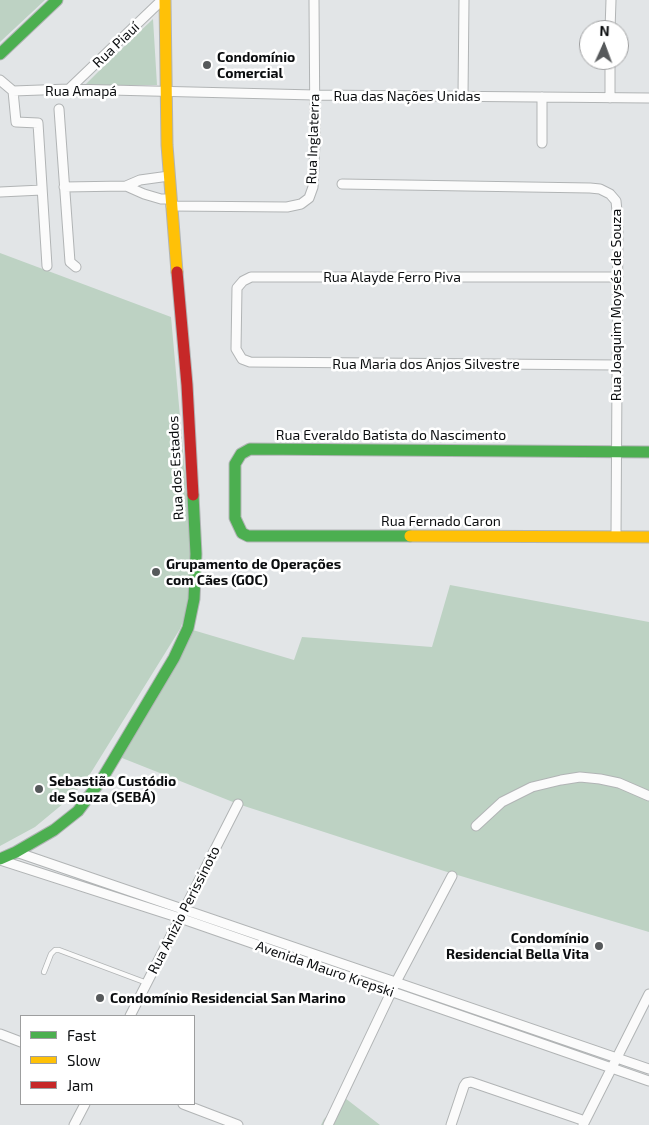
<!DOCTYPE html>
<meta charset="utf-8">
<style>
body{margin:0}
#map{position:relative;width:649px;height:1125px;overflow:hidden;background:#e2e5e7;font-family:"Exo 2",sans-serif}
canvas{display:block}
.legend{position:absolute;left:20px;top:1015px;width:175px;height:90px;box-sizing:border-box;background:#fff;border:1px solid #9d9e9f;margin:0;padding:6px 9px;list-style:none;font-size:15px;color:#0b0d0f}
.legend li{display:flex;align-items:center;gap:10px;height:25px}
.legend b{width:25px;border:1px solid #9d9e9f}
.north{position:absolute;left:579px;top:20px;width:50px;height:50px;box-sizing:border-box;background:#fff;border:1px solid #9d9e9f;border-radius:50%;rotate:2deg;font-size:14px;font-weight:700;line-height:20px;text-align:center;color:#0b0d0f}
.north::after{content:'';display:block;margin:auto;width:18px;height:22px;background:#56595b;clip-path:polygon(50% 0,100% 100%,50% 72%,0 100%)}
</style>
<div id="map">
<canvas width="649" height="1125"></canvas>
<ul class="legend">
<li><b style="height:6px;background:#4caf50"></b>Fast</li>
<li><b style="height:6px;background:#ffc107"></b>Slow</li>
<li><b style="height:6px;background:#c62828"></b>Jam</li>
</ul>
<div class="north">N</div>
</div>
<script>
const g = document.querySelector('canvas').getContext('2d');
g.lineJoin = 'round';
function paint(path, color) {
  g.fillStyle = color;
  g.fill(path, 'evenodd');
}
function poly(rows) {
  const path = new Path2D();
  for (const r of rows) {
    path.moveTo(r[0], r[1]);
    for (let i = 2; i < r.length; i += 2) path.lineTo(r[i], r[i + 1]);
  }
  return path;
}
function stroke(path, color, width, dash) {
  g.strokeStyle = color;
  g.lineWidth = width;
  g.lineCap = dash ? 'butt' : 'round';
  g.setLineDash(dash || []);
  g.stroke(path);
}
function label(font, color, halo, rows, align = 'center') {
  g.font = font + ' "Exo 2",sans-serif';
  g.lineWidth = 5;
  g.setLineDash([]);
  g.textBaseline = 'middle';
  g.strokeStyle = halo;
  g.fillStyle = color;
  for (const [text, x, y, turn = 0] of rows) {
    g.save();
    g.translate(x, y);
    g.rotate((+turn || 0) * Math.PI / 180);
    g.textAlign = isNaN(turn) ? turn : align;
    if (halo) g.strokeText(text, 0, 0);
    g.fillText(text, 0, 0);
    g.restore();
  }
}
paint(poly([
 [0,0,45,0,0,42],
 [153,19,157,85,85,85,107,63],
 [0,253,171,317,191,539,191,581,185,616,180,629,87,779,70,798,35,827,0,846],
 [450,585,649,622,649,932,444,871,238,804,117,756,186,628,294,660,302,637,432,647],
 [345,1098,380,1125,321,1125,324,1119]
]), '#bdd2c3');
const lane = poly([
 [44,972,51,954,55,950,59,950,147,983]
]);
const street = poly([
 [610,30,611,0],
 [0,80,13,91,69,89,315,95,649,98],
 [69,89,162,0],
 [13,91,16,122,38,123,47,266],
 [463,96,464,0],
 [610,98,610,60],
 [59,109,70,262,76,267],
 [542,143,542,97],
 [342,184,590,188,600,189,610,194,616,201,618,221,616,536],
 [126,186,144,194,161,199,170,199],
 [64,187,126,186,140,180,169,176],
 [0,192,42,190],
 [171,206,287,207,301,204,309,198,313,187,315,142,314,0],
 [617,365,250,362,242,359,236,349,237,288,243,281,251,277,618,277],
 [476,826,502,802,532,787,561,780,580,777,600,779,619,783,649,796],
 [16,852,649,1069],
 [0,860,180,918,649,1081],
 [130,1016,238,804],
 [0,1034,21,1042],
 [183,1104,238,1125],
 [74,1125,85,1104],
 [328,1125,396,982,452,876],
 [451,1125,464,1086,466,1083,471,1082,585,1121],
 [583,1125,649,994]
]);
const fast = poly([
 [0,54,57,0],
 [410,536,248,536,242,533,235,518,235,464,241,454,250,449,649,452],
 [0,859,16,852,54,830,78,811,102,779,174,658,188,628,194,599,196,554,193,495]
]);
const slow = poly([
 [165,0,167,145,177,272],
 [410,536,649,537]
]);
const jam = poly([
 [177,272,187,385,193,495]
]);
stroke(lane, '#b1b4b5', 6);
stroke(street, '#b1b4b5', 11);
stroke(fast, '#b1b4b5', 13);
stroke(slow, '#b1b4b5', 13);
stroke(jam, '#b1b4b5', 13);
stroke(lane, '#fbfbfb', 4.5);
stroke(street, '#fbfbfb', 9);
stroke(fast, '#4caf50', 11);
stroke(slow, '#ffc107', 11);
stroke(jam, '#c62828', 11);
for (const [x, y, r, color] of [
 [207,65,5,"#56595b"],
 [156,572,5,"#56595b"],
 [39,789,5,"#56595b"],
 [599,946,5,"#56595b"],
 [100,998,5,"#56595b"]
]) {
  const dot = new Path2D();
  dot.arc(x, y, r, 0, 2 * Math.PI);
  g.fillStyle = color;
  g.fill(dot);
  stroke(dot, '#fff', 2);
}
label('14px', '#0b0d0f', '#fff', [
 ["Rua Piauí",116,45,-44],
 ["Rua Amapá",81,91],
 ["Rua das Nações Unidas",407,96],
 ["Rua Inglaterra",313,139,-88],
 ["Rua Alayde Ferro Piva",392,277],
 ["Rua Joaquim Moysés de Souza",616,305,-90],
 ["Rua Maria dos Anjos Silvestre",426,364],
 ["Rua Everaldo Batista do Nascimento",391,435],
 ["Rua dos Estados",176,468,-93],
 ["Rua Fernado Caron",441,521],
 ["Rua Anízio Perissinoto",184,910,-63],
 ["Avenida Mauro Krepski",325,969,19]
]);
label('bold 14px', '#0b0d0f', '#fff', [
 ["Condomínio",217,57],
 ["Comercial",217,73],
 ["Grupamento de Operações",166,564],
 ["com Cães (GOC)",166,580],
 ["Sebastião Custódio",49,781],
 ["de Souza (SEBÁ)",49,797],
 ["Condomínio",589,938,"right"],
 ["Residencial Bella Vita",589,954,"right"],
 ["Condomínio Residencial San Marino",110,998]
], 'left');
</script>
